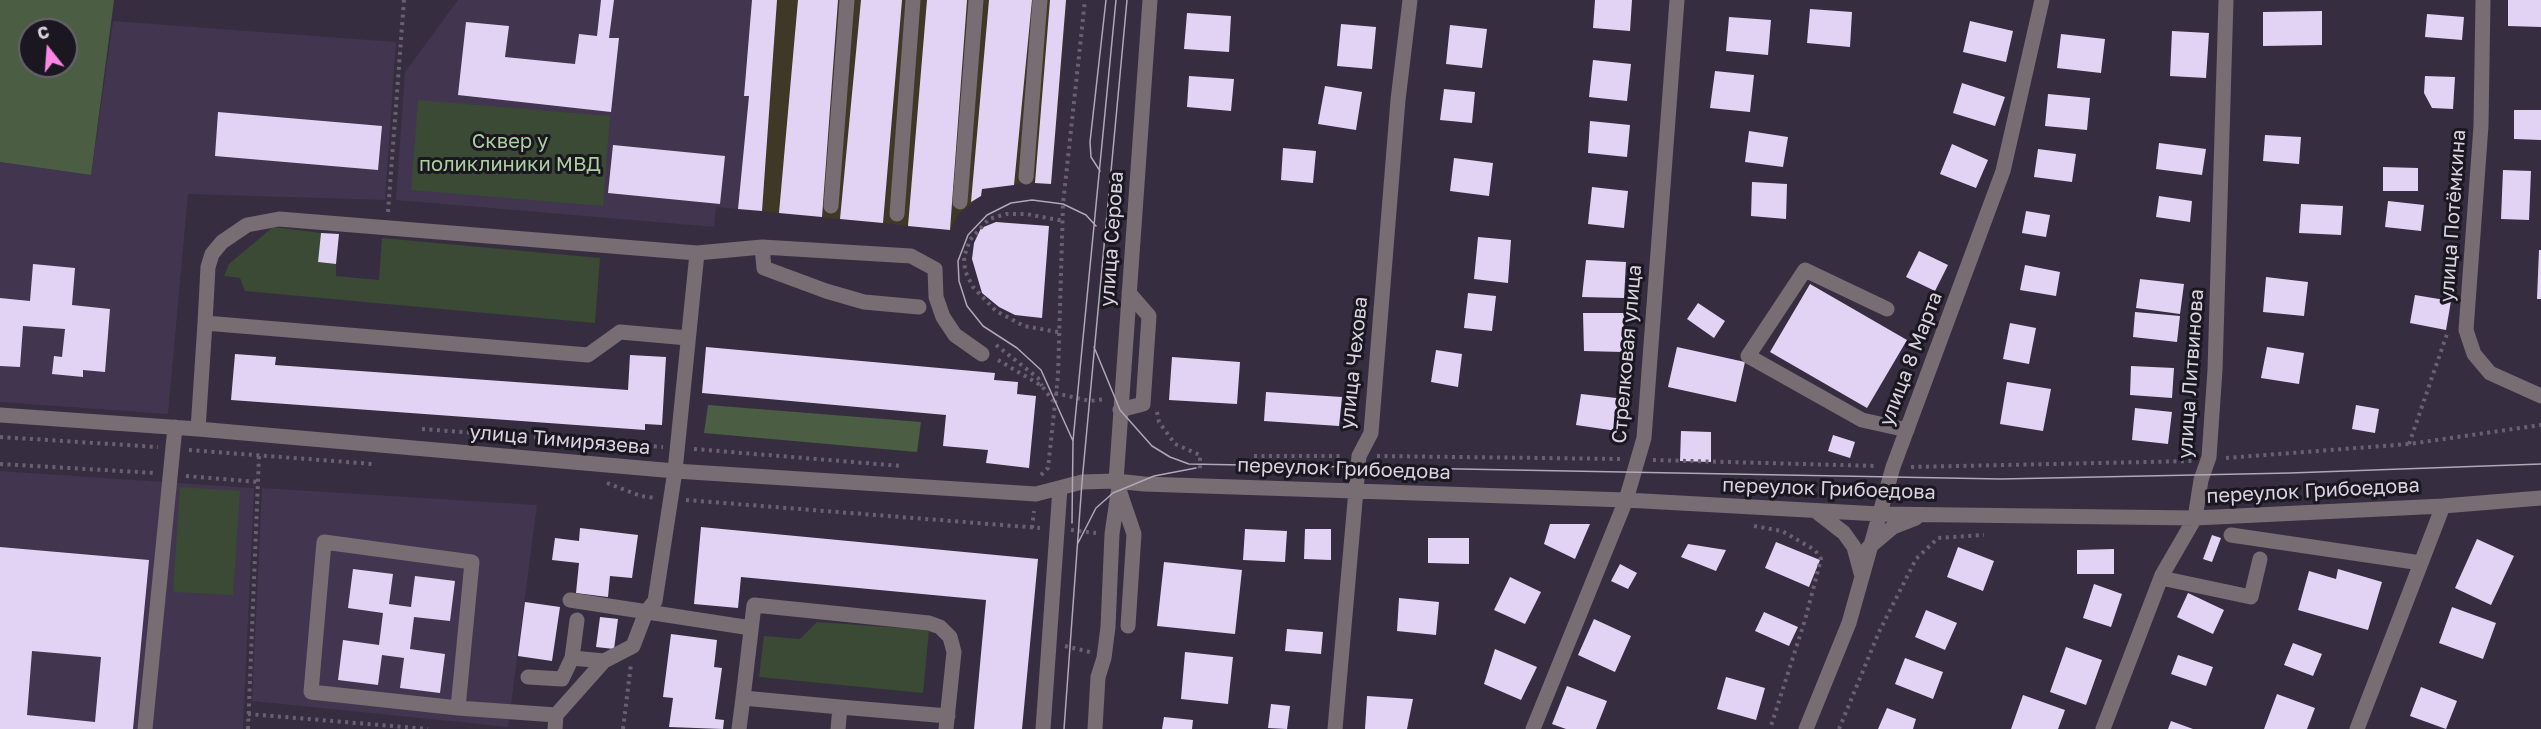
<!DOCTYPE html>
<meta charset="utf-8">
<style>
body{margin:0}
#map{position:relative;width:2541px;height:729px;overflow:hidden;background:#362d41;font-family:"Golos Text",sans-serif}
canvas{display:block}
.north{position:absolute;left:18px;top:18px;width:60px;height:60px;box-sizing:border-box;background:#1b1720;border:2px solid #67626d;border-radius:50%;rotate:343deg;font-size:16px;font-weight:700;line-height:24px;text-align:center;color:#d9d3e0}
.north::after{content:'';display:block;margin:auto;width:21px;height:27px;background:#fc86e4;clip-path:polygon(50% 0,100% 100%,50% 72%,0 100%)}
</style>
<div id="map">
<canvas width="2541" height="729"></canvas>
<div class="north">С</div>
</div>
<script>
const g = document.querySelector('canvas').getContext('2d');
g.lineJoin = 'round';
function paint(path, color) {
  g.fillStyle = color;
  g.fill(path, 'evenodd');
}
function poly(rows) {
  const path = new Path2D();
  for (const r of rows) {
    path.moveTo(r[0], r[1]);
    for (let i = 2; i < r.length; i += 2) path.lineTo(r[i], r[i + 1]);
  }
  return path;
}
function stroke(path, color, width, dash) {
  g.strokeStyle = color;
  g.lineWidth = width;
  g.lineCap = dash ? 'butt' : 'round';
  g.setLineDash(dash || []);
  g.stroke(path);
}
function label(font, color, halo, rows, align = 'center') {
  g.font = font + ' "Golos Text",sans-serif';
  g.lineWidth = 6;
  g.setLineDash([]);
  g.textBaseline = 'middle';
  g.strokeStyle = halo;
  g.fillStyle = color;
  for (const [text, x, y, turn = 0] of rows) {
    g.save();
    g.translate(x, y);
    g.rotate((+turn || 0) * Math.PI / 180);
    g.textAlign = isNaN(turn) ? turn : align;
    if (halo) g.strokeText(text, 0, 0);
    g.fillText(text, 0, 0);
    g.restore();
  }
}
paint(poly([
 [752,0,1067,0,1051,184,1024,183,983,189,981,196,958,215,950,230,738,209,749,97,744,96]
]), '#403827');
paint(poly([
 [458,0,752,0,744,95,749,96,738,209,716,207,714,227,396,200,405,72],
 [113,21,396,42,385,200,188,194,168,414,0,402,0,162,91,175],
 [0,471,254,488,243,729,0,729],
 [262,488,537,505,508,727,252,701]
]), '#41354f');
paint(poly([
 [418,100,610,116,603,206,411,190],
 [273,227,321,233,318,262,336,264,336,276,379,280,382,238,600,258,595,323,245,291,240,278,224,276,229,264],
 [180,487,240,491,233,595,173,592],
 [817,622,929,630,923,693,759,677,764,636,800,639]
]), '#3a4a35');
paint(poly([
 [0,0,114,0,91,175,0,162],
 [30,30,66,30,66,66,30,66],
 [708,405,921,422,917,452,704,433]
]), '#4b5e44');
paint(poly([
 [601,0,614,0,609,38,619,38,611,112,458,95,466,22,509,26,505,57,575,64,579,34,597,36],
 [752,0,777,0,762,211,738,209,749,96,744,96],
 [798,0,838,0,822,217,779,213],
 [861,0,902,0,883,223,840,219],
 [927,0,967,0,950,230,908,226],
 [989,0,1032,0,1014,185,982,189,981,196,971,202],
 [1050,0,1066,0,1051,184,1035,183],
 [1595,0,1632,0,1630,31,1593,28],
 [2508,0,2541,0,2541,27,2508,26],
 [1810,9,1852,12,1850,47,1807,43],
 [2322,11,2322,45,2263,46,2263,12],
 [1187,13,1231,16,1229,52,1184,49],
 [2427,14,2464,17,2462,40,2425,37],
 [1729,17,1771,20,1768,55,1726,51],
 [1970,21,2013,31,2006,62,1963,52],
 [1341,24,1376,27,1372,69,1337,66],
 [1450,25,1487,29,1482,68,1446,64],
 [2172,31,2209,33,2206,78,2170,76],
 [2061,34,2105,39,2101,73,2057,68],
 [1593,60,1631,64,1627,101,1589,97],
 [1715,71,1754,75,1750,112,1710,108],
 [1189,76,1234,79,1231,111,1187,107],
 [2425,76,2455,77,2453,109,2432,108,2424,93],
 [1962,83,2005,97,1995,126,1953,113],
 [1325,86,1362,92,1356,130,1318,124],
 [1444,89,1475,92,1472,123,1440,120],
 [2048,94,2090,98,2087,130,2045,126],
 [2514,110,2541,110,2541,140,2514,139],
 [218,112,382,126,378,170,215,156],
 [1590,121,1630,125,1627,157,1588,153],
 [1749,131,1788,137,1783,167,1745,162],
 [2265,135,2301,137,2299,164,2263,161],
 [2159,143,2206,149,2202,175,2156,169],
 [1952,144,1988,160,1976,188,1940,174],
 [613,145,725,156,720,204,608,193],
 [1283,148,1316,151,1313,183,1281,180],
 [2038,149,2076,154,2072,182,2034,177],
 [1454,158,1493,163,1489,196,1450,191],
 [2383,167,2418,168,2418,191,2383,191],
 [2503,170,2531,171,2529,220,2501,219],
 [1752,182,1787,184,1786,219,1751,216],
 [1592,187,1628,191,1624,228,1588,224],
 [2159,196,2192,201,2190,222,2156,217],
 [2388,201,2424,205,2421,231,2385,227],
 [2301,204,2343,206,2341,235,2299,233],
 [2026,211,2050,215,2046,237,2022,233],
 [996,222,1049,226,1042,318,1015,315,999,307,982,293,972,259,974,243,981,228],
 [321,233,339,234,336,264,318,262],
 [1478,237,1511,240,1508,283,1474,279],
 [2539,250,2541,250,2541,299,2537,299],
 [1919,251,1948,265,1935,291,1906,277],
 [1586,260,1626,262,1624,298,1582,297],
 [33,264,75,268,72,305,110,309,105,372,83,370,83,377,52,374,54,356,62,357,65,329,23,326,20,367,0,366,0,298,30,301],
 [2025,265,2060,272,2056,296,2020,290],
 [2266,277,2308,282,2304,316,2263,312],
 [2140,279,2184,284,2180,314,2136,308],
 [1810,284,1907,340,1867,408,1770,352],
 [1468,293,1496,296,1492,331,1464,328],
 [2415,295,2451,301,2446,330,2410,323],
 [1698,303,1725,321,1714,338,1687,319],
 [2135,312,2180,316,2177,342,2133,337],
 [1583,313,1624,313,1623,352,1584,351],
 [2010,323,2036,328,2029,364,2003,359],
 [706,347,995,373,994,380,1018,382,1017,394,1036,396,1029,468,986,463,988,450,943,446,946,415,702,393],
 [1677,347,1745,362,1736,402,1668,387],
 [2267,347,2304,353,2299,384,2261,378],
 [1436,350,1462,354,1458,387,1431,382],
 [235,354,276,357,275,365,628,390,630,355,666,357,662,425,645,424,645,430,231,400],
 [1172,357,1240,362,1237,404,1169,400],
 [2131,366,2174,368,2172,398,2130,395],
 [2007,382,2051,389,2043,431,2000,424],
 [1266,392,1342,397,1339,426,1264,421],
 [1581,394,1625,399,1617,431,1576,425],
 [2356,405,2379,409,2375,433,2352,429],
 [2135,408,2172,412,2168,444,2132,440],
 [1681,431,1711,432,1711,462,1680,461],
 [1833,435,1855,442,1850,458,1828,451],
 [1550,524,1590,524,1575,559,1544,544],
 [701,527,1038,559,1022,729,974,729,986,600,741,577,738,608,694,604],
 [580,528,638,535,632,578,610,576,608,597,576,593,579,563,552,560,555,538,579,541],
 [1245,529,1287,531,1285,562,1243,560],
 [1305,529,1331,529,1331,560,1304,559],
 [2212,535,2221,538,2212,562,2203,559],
 [1428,538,1469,538,1469,564,1428,563],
 [2477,539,2514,556,2491,605,2455,588],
 [1776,542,1820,560,1809,587,1765,568],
 [1688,544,1726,550,1716,571,1681,557],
 [0,547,149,560,133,729,0,729],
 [32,651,101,657,95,722,27,715],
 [1958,547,1994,561,1983,591,1947,577],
 [2114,549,2114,574,2077,574,2077,550],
 [1164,562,1242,570,1235,634,1157,626],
 [1620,564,1637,573,1628,589,1611,581],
 [353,569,393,574,389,604,411,607,415,576,455,581,450,621,414,617,410,649,445,654,440,693,400,688,404,658,382,655,378,685,338,680,343,640,379,645,383,613,348,608],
 [2338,569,2382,582,2368,630,2298,610,2309,571,2336,579],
 [1510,577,1541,592,1525,624,1494,610],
 [2094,584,2122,594,2111,627,2083,618],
 [2188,593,2224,610,2213,634,2177,617],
 [1399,598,1439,602,1436,635,1397,631],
 [525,602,560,607,552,661,518,656],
 [2452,607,2496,623,2483,659,2439,643],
 [1926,610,1957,623,1945,650,1915,637],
 [1764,612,1798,627,1789,646,1755,631],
 [600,617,618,619,614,649,596,647],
 [1594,619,1631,636,1615,672,1578,655],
 [1287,629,1323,632,1321,654,1285,651],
 [671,634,717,640,714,667,722,668,715,719,724,720,723,729,669,727,673,698,663,697],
 [2293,643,2322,654,2313,676,2284,665],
 [2066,647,2102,660,2086,705,2050,692],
 [1495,649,1537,667,1521,700,1484,684],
 [1185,652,1233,657,1228,704,1181,699],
 [2178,655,2213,667,2206,686,2171,674],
 [1905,658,1943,672,1933,699,1895,684],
 [1726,677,1765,688,1756,720,1717,709],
 [1567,686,1607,701,1596,729,1566,729,1552,724],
 [2421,687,2457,701,2446,729,2410,716],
 [2277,694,2315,708,2307,729,2264,729],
 [2023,695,2065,710,2058,729,2011,729],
 [1367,696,1413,699,1407,729,1365,729],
 [1271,704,1290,706,1287,729,1268,728],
 [1887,708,1916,719,1913,729,1878,729],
 [1164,717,1193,720,1192,729,1162,729],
 [2171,721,2193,729,2168,729]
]), '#e2d3f5');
stroke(poly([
 [388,212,404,0],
 [1058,332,1024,326,996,311,973,287,965,271,964,257,970,240,989,219,1006,214,1026,214,1064,221],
 [996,345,1038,378,1042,386],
 [998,360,1042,386,1053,401],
 [1055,393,1090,401,1105,399],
 [1157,412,1159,422,1175,444,1200,455,1200,470],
 [422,429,663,447],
 [0,437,158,447],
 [2409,444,2448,331],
 [694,449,902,466],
 [189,450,373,464],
 [1254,456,1343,456],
 [1377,456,1622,459],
 [2226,458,2409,444,2541,425],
 [1653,460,1877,466],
 [0,464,155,473],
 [1911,467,2192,461],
 [1041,475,1048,468,1058,376,1063,204,1085,0],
 [186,476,258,482],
 [607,483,641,496,655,498],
 [686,500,1040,528],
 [1754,526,1782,531,1815,550,1821,559,1805,620,1770,729],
 [1032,528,1034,511],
 [1071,530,1096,533],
 [1065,646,1090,652],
 [248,714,428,729],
 [248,729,259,456],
 [623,729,631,664],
 [1839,729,1879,632,1916,559,1938,538,1984,535]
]), '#696173', 4, [3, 4.5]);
stroke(poly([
 [2483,0,2481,126,2466,330,2474,354,2490,373,2541,396],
 [1026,177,1040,0],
 [960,202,976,0],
 [831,206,847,0],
 [897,214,913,0],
 [762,247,764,268,826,291,864,302,919,307],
 [697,253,762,247,911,256,935,269,936,297,943,317,955,335,982,354],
 [1887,309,1805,270,1748,356,1862,420,1907,430],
 [205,323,208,267,212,254,222,242,247,225,279,219,697,253,675,471,655,601,646,612,633,646,604,661,556,715,555,729],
 [1120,410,1143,404,1149,316,1129,293],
 [0,415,198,429,675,471,1036,494,1082,482,1116,481,1144,484,1626,500,1879,514,2195,518,2443,506,2541,498],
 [198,429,205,323,588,355,620,332,688,338],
 [1817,512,1844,533,1854,547,1861,573],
 [2231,535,2421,563],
 [1868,548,1893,527,1916,518],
 [2161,578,2251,597,2260,559],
 [570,600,751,628],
 [577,620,572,658,604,661],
 [1128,626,1134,534,1116,481,1150,0],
 [528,677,562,679,572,658],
 [743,698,754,605,929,623,940,627,950,637,954,652,946,729],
 [840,707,948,716],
 [458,708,472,562,324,542,311,692,458,708,556,715],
 [145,729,175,427],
 [739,729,743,698,840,707,838,729],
 [1043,729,1060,488],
 [1095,729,1098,677,1104,658,1108,627,1112,534,1118,493],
 [1335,729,1359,456,1371,433,1398,100,1410,0],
 [1533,729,1626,500,1644,438,1677,0],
 [1806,729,1849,623,1893,467,2003,171,2042,0],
 [2103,729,2162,575,2195,518,2201,480,2209,457,2215,370,2226,0],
 [2357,729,2443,506]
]), '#786d73', 15);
stroke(poly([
 [1100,171,1091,157,1090,142,1106,0],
 [1094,347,1120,410,1152,446,1170,457,1189,464,2001,479,2290,473,2541,464],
 [1073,441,1041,370,1017,348,983,326,967,306,959,281,958,261,968,235,987,215,1011,203,1032,200,1063,204,1086,215,1096,226],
 [1072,523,1073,441,1116,0],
 [1078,543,1096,508,1113,493,1154,476,1196,468],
 [1064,729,1082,482,1127,0]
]), '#afa8b7', 1.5);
label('20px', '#abcf9d', '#1b1720', [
 ["Сквер у",510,142],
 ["поликлиники МВД",510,165]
]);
label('20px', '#d9d3e0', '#1b1720', [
 ["улица Потёмкина",2453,216,-86],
 ["улица Серова",1112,239,-86],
 ["Стрелковая улица",1627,354,-85],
 ["улица 8 Марта",1911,359,-69],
 ["улица Чехова",1354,363,-84],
 ["улица Литвинова",2191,374,-86],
 ["улица Тимирязева",560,440,5],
 ["переулок Грибоедова",1344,469,2],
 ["переулок Грибоедова",1829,489,2],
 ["переулок Грибоедова",2313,491,-3]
]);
</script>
